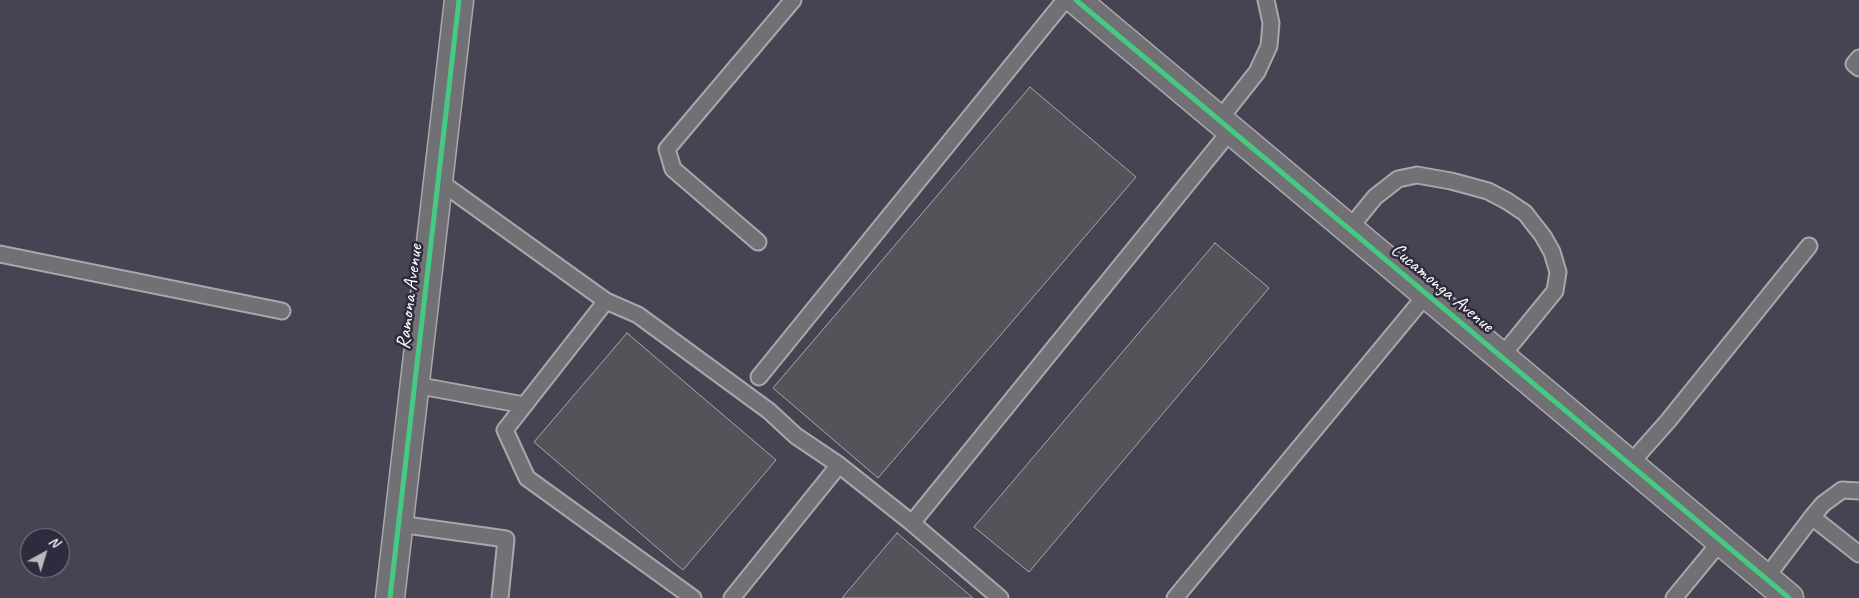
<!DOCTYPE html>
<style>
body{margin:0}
#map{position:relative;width:1859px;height:598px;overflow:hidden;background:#3e3b45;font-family:Caveat,sans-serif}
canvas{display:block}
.north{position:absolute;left:20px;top:528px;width:50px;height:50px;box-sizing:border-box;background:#2f2a3d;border:1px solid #827f8b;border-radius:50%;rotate:39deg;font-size:14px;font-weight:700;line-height:20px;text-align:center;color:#fff}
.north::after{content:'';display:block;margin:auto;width:18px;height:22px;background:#bbbabe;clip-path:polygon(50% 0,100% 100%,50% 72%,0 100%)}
</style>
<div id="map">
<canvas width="1859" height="598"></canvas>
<div class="north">N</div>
</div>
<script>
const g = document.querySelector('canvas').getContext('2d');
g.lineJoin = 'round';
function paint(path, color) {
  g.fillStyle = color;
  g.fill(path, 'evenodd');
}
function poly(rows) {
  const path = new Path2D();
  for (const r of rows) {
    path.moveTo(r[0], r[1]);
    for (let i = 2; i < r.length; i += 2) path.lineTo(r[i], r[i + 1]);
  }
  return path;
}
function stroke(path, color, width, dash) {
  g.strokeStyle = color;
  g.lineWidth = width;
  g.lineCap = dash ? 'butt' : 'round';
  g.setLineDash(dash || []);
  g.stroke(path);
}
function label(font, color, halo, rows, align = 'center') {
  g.font = font + ' Caveat,sans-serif';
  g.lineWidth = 5;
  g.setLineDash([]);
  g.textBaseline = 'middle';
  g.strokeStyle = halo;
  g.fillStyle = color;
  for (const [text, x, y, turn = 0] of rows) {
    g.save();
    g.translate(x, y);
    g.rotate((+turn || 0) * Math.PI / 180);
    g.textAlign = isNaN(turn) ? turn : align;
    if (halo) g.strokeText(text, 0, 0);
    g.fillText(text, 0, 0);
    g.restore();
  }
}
paint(poly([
 [0,0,1859,0,1859,598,0,598],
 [30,538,60,538,60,568,30,568]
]), '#484353');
const building = poly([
 [1030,87,1136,177,878,478,773,388,1030,87],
 [1215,243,1269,288,1029,572,974,527,1215,243],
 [627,333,776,460,683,570,534,442,627,333],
 [897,533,973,598,842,598,897,533]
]);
paint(building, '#55535a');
stroke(building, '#a8a7ab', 1);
const lane = poly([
 [1859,58,1854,64,1859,68],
 [1219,120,1257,72,1269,46,1271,23,1266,0],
 [439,181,606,301,638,315,769,411,796,436,839,465,912,523,1000,598],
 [1349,229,1375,197,1398,179,1417,175,1451,181,1488,191,1507,201,1525,213,1543,236,1552,252,1558,272,1555,291,1501,357],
 [758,242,673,169,667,149,793,0],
 [0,254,282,311],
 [606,301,505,430,527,478,693,598],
 [759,377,1065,0],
 [415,385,524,405],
 [1629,465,1668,421,1809,246],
 [1812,517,1823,504,1842,490,1859,491],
 [912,523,1231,130],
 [399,524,506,539,500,598],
 [1765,579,1812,517,1859,554],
 [732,598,839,465],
 [1175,598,1426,295],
 [1674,598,1721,541]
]);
const street = poly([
 [1076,0,1789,598],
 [390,598,459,0]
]);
stroke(lane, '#a8a7ab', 19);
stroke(street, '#a8a7ab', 31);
stroke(lane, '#717074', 15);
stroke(street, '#717074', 28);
stroke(poly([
 [1076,0,1789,598],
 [390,598,459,0]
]), '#46c982', 5);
label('20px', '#fff', '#2f2a3d', [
 ["Cucamonga Avenue",1442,288,40],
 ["Ramona Avenue",410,297,-83]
]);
</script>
